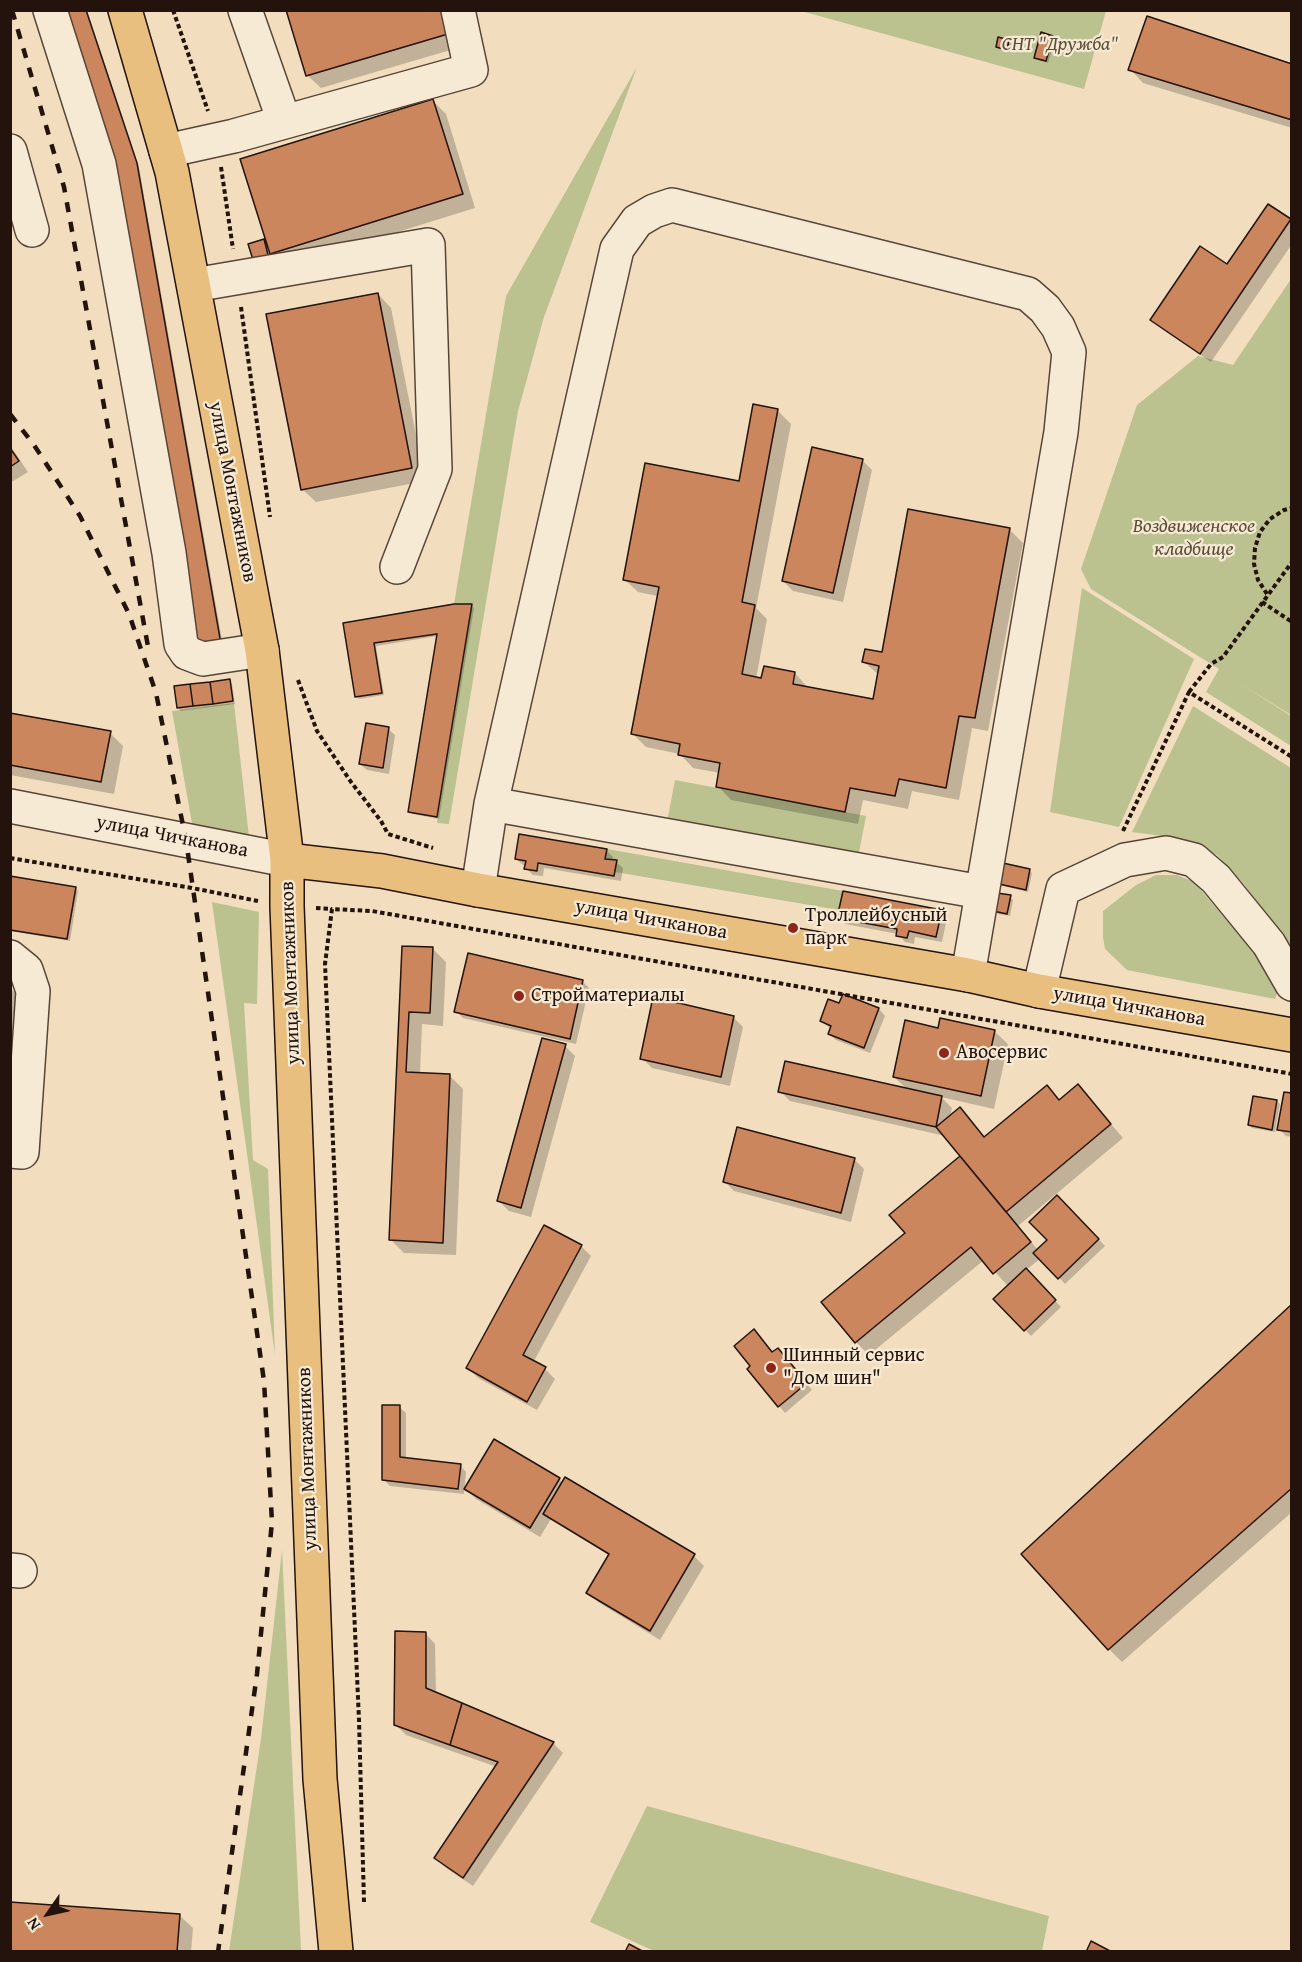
<!DOCTYPE html>
<meta charset="utf-8">
<style>
body{margin:0}
#map{position:relative;width:1302px;height:1962px;overflow:hidden;background:#f2debe;font-family:"Gentium Book Plus",serif}
canvas{display:block}
.frame{position:absolute;inset:0;border:12px solid #23130c;pointer-events:none}
.north{position:absolute;left:18px;top:1884px;width:60px;height:60px;-webkit-text-stroke:4px #f7ead5;paint-order:stroke;rotate:236deg;font-size:16px;font-weight:700;line-height:24px;text-align:center;color:#23130c}
.north::after{content:'';display:block;margin:auto;width:21px;height:27px;background:#23130c;clip-path:polygon(50% 0,100% 100%,50% 72%,0 100%)}
</style>
<div id="map">
<canvas width="1302" height="1962"></canvas>
<div class="frame"></div>
<div class="north">N</div>
</div>
<script>
const g = document.querySelector('canvas').getContext('2d');
g.lineJoin = 'round';
function paint(path, color) {
  g.fillStyle = color;
  g.fill(path, 'evenodd');
}
function poly(rows) {
  const path = new Path2D();
  for (const r of rows) {
    path.moveTo(r[0], r[1]);
    for (let i = 2; i < r.length; i += 2) path.lineTo(r[i], r[i + 1]);
  }
  return path;
}
function stroke(path, color, width, dash) {
  g.strokeStyle = color;
  g.lineWidth = width;
  g.lineCap = dash ? 'butt' : 'round';
  g.setLineDash(dash || []);
  g.stroke(path);
}
function label(font, color, halo, rows, align = 'center') {
  g.font = font + ' "Gentium Book Plus",serif';
  g.lineWidth = 4.5;
  g.setLineDash([]);
  g.textBaseline = 'middle';
  g.strokeStyle = halo;
  g.fillStyle = color;
  for (const [text, x, y, turn = 0] of rows) {
    g.save();
    g.translate(x, y);
    g.rotate((+turn || 0) * Math.PI / 180);
    g.textAlign = isNaN(turn) ? turn : align;
    if (halo) g.strokeText(text, 0, 0);
    g.fillText(text, 0, 0);
    g.restore();
  }
}
paint(poly([
 [801,11,1106,11,1084,89],
 [637,67,544,317,518,411,449,824,437,823,472,604,454,604,506,296],
 [1291,279,1291,715,1241,684,1291,716,1291,746,1206,692,1219,669,1091,589,1081,569,1137,405,1198,356,1233,365],
 [1082,588,1194,659,1119,827,1050,812],
 [234,703,249,837,193,829,172,711],
 [1193,706,1291,768,1291,950,1244,884,1217,855,1177,838,1132,832],
 [675,780,866,816,858,858,667,822],
 [607,849,843,891,839,910,615,872,617,861,605,859],
 [1156,875,1177,875,1194,882,1253,951,1278,991,1275,999,1127,970,1105,949,1103,937,1103,911,1136,885],
 [212,902,259,912,257,1004,244,1003,253,1160,268,1169,275,1355],
 [282,1550,301,1951,229,1951,261,1739],
 [647,1806,1049,1916,1042,1951,654,1951,590,1922]
]), '#bcc190');
paint(poly([
 [62,10,87,10,139,167,223,646,201,650],
 [288,10,450,10,461,47,321,88,307,75],
 [1052,37,1055,40,1048,63,1038,60,1036,57],
 [1008,42,1011,45,1010,51,1000,49,998,46],
 [1292,66,1292,128,1143,83,1130,69],
 [433,101,446,114,475,208,285,267,268,249,271,261,250,245,263,241,270,248],
 [1268,206,1292,222,1292,244,1211,362,1162,329,1152,319,1227,266],
 [378,294,391,308,425,481,316,502,302,489],
 [777,410,791,424,756,608,767,619,756,679,762,680,795,673,808,688,874,701,879,675,864,662,883,654,1010,530,1023,543,988,731,972,728,959,800,912,791,908,809,863,800,858,824,731,800,718,786,720,773,693,768,680,754,646,747,633,734,658,596,638,592,624,579,740,483],
 [10,445,28,472,10,483],
 [862,460,872,470,843,602,793,591,783,581],
 [471,605,474,608,439,819,412,814,410,811,438,636,376,646,384,695,359,699,357,696,345,625],
 [230,681,232,684,235,704,181,711,178,708],
 [10,714,110,733,123,746,114,794,10,775],
 [388,729,395,735,389,774,367,770,360,764],
 [606,850,613,857,612,861,616,862,623,868,621,881,544,868,543,876,533,875,526,868,526,866,523,865,516,859],
 [1029,870,1032,873,1028,892,1003,886,1000,884],
 [10,877,75,888,78,891,70,941,10,931],
 [1010,897,1013,900,1010,916,998,914,995,911],
 [941,911,947,918,942,942,915,937,914,944,905,942,898,934,845,924,839,917],
 [403,947,432,948,446,962,443,1026,422,1024,420,1074,450,1076,463,1089,456,1255,404,1253,390,1239],
 [469,955,583,982,589,988,576,1044,463,1018,456,1011],
 [10,988,21,998,10,1061],
 [840,1005,879,1009,885,1016,870,1053,836,1040,829,1034,831,1029,822,1021],
 [733,1017,743,1027,730,1086,652,1068,642,1058],
 [939,1029,994,1031,1008,1044,994,1109,941,1097,952,1108,950,1117,959,1109,985,1138,1046,1087,1060,1101,1078,1086,1123,1138,1018,1226,1038,1250,1049,1240,1057,1197,1105,1246,1065,1284,1041,1258,1026,1270,1061,1307,1031,1336,995,1299,1008,1286,984,1260,869,1355,856,1342,907,1233,962,1157,945,1136,790,1101,780,1091,908,1090,894,1077],
 [565,1046,575,1056,531,1217,509,1211,499,1201],
 [1292,1095,1292,1137,1286,1136,1279,1129],
 [1277,1101,1280,1104,1275,1132,1252,1128,1249,1125],
 [854,1159,864,1169,851,1222,734,1191,724,1181],
 [581,1246,591,1256,533,1363,545,1369,555,1379,537,1410,478,1378,468,1368],
 [1292,1306,1292,1512,1122,1662,1109,1649],
 [773,1354,784,1356,812,1390,785,1413,749,1369],
 [399,1407,406,1413,406,1459,460,1465,466,1472,464,1494,390,1486,383,1479],
 [559,1479,563,1484,566,1479,694,1556,704,1566,660,1640,598,1602,588,1592,610,1556,551,1519,540,1537,476,1499,466,1489],
 [425,1633,435,1644,436,1694,553,1743,563,1753,473,1886,446,1868,436,1858,497,1767,406,1735,396,1725],
 [179,1915,193,1928,191,1952,10,1952]
]), '#0003');
const building = poly([
 [60,10,86,10,137,163,221,644,196,648,60,10],
 [286,10,441,10,448,34,306,76,286,10],
 [1147,16,1292,64,1292,120,1128,70,1147,16],
 [1041,32,1053,36,1046,61,1034,58,1041,32],
 [998,37,1009,40,1007,50,996,47,998,37],
 [433,99,463,194,270,254,240,159,433,99],
 [1268,204,1291,219,1200,354,1150,320,1200,246,1227,264,1268,204],
 [264,239,269,259,254,263,248,244,264,239],
 [378,293,412,468,301,490,266,314,378,293],
 [753,404,778,409,742,602,755,605,742,674,761,678,764,666,795,672,793,684,873,699,879,666,862,662,865,649,882,652,908,509,1010,528,975,718,959,716,946,788,899,779,895,796,850,788,845,812,716,787,720,763,678,755,680,744,631,734,659,587,623,580,645,463,739,481,753,404],
 [812,447,863,459,833,593,782,581,812,447],
 [10,448,19,461,10,467,10,448],
 [454,604,472,604,437,817,408,812,437,634,374,643,382,693,355,697,343,623,454,604],
 [230,679,233,701,213,704,210,682,230,679],
 [210,682,213,704,193,706,190,684,210,682],
 [190,684,193,706,177,708,174,686,190,684],
 [10,713,111,731,101,782,10,765,10,713],
 [366,723,389,727,383,768,359,764,366,723],
 [519,834,607,849,605,859,617,860,614,876,538,863,537,871,524,869,526,861,515,859,519,834],
 [1003,863,1030,869,1026,890,999,884,1003,863],
 [10,876,76,887,67,939,10,930,10,876],
 [843,891,942,910,936,937,909,931,907,938,896,936,897,929,837,918,843,891],
 [997,893,1011,895,1007,914,993,911,997,893],
 [402,946,433,947,430,1013,409,1012,406,1072,450,1074,443,1243,389,1240,402,946],
 [468,953,583,980,570,1039,454,1012,468,953],
 [843,994,879,1008,864,1048,828,1034,831,1026,820,1021,828,999,839,1003,843,994],
 [653,997,734,1016,721,1077,640,1059,653,997],
 [940,1018,995,1030,981,1096,893,1077,905,1020,938,1028,940,1018],
 [542,1038,566,1044,521,1208,497,1201,542,1038],
 [785,1061,942,1096,936,1127,778,1092,785,1061],
 [1078,1084,1111,1124,1006,1212,936,1127,960,1107,984,1137,1047,1085,1059,1100,1078,1084],
 [1284,1092,1292,1093,1292,1132,1277,1130,1284,1092],
 [1253,1096,1277,1100,1272,1130,1248,1125,1253,1096],
 [737,1127,855,1158,841,1213,723,1182,737,1127],
 [960,1156,1031,1242,993,1274,971,1247,855,1343,821,1302,905,1233,889,1215,960,1156],
 [1057,1195,1099,1239,1058,1279,1033,1253,1047,1240,1029,1222,1057,1195],
 [544,1225,582,1245,523,1355,546,1367,527,1402,466,1368,544,1225],
 [1026,1268,1056,1300,1024,1331,993,1299,1026,1268],
 [1292,1304,1292,1488,1108,1650,1021,1554,1292,1304],
 [754,1329,772,1352,778,1348,807,1383,778,1407,747,1369,750,1366,734,1346,754,1329],
 [382,1405,400,1405,400,1457,461,1464,458,1489,382,1480,382,1405],
 [494,1439,560,1478,530,1528,464,1489,494,1439],
 [565,1477,695,1554,650,1631,586,1593,609,1554,543,1514,565,1477],
 [395,1631,426,1632,426,1688,462,1703,450,1745,394,1725,395,1631],
 [462,1703,554,1742,463,1878,434,1858,498,1762,450,1745,462,1703],
 [10,1902,180,1914,177,1952,10,1952,10,1902],
 [1091,1941,1112,1952,1086,1952,1091,1941],
 [629,1944,644,1952,625,1952,629,1944]
]);
paint(building, '#cb865d');
stroke(building, '#23130c', 1.5);
const minor = poly([
 [50,10,99,164,169,553,181,644,187,653,203,659,262,650],
 [245,10,284,121],
 [10,151,32,230],
 [166,151,234,136,471,70,458,10],
 [194,285,428,245,435,469,397,567],
 [491,804,981,892],
 [10,806,287,860],
 [478,890,491,804,617,249,637,221,654,211,672,205,1028,294,1045,309,1058,327,1069,352,1061,432,968,975],
 [10,957,26,970,33,991,22,1152,10,1151],
 [1039,991,1063,889,1125,860,1166,853,1194,860,1216,879,1269,944,1292,984],
 [10,1570,20,1571]
]);
const major = poly([
 [125,10,172,172,262,650,287,860,287,906,320,1779,336,1952],
 [287,860,382,871,478,890,968,975,1039,991,1292,1035]
]);
stroke(minor, '#574638', 36);
stroke(major, '#23130c', 36);
stroke(poly([
 [173,10,208,111],
 [221,167,233,249],
 [241,307,270,517],
 [1267,594,1258,580,1254,564,1255,548,1260,532,1270,519,1284,510,1292,508],
 [1262,602,1292,622],
 [298,680,317,731,351,782,381,821,388,834,433,848],
 [1189,692,1211,664,1223,657,1292,562],
 [1123,831,1189,692,1292,757],
 [10,858,192,888,258,901],
 [316,908,332,909],
 [364,1902,359,1720,325,964,332,909,372,911,1292,1074]
]), '#23130c', 4, [4.5, 3]);
stroke(minor, '#f7ead5', 33);
stroke(major, '#e9bf7f', 33);
stroke(poly([
 [12,10,64,187,149,652],
 [10,414,34,445,80,516,129,614,156,693,186,840,264,1381,272,1522,257,1674,218,1952]
]), '#23130c', 4.5, [10, 10]);
for (const [x, y, r, color] of [
 [793,928,6,"#8f2418"],
 [519,996,6,"#8f2418"],
 [944,1053,6,"#8f2418"],
 [771,1368,6,"#8f2418"]
]) {
  const dot = new Path2D();
  dot.arc(x, y, r, 0, 2 * Math.PI);
  g.fillStyle = color;
  g.fill(dot);
  stroke(dot, '#f7ead5', 2);
}
label('italic 20px', '#59503a', '#f7ead5', [
 ["СНТ \"Дружба\"",1060,45],
 ["Воздвиженское",1194,527],
 ["кладбище",1194,550]
]);
label('20px', '#23130c', '#f7ead5', [
 ["улица Монтажников",232,492,79],
 ["улица Чичканова",172,837,11],
 ["улица Чичканова",651,920,10],
 ["улица Монтажников",291,973,-92],
 ["улица Чичканова",1129,1007,10],
 ["улица Монтажников",308,1459,-92]
]);
label('20px', '#23130c', '#f7ead5', [
 ["Троллейбусный",805,916],
 ["парк",805,939],
 ["Стройматериалы",531,996],
 ["Авосервис",956,1053],
 ["Шинный сервис",783,1356],
 ["\"Дом шин\"",783,1379]
], 'left');
</script>
